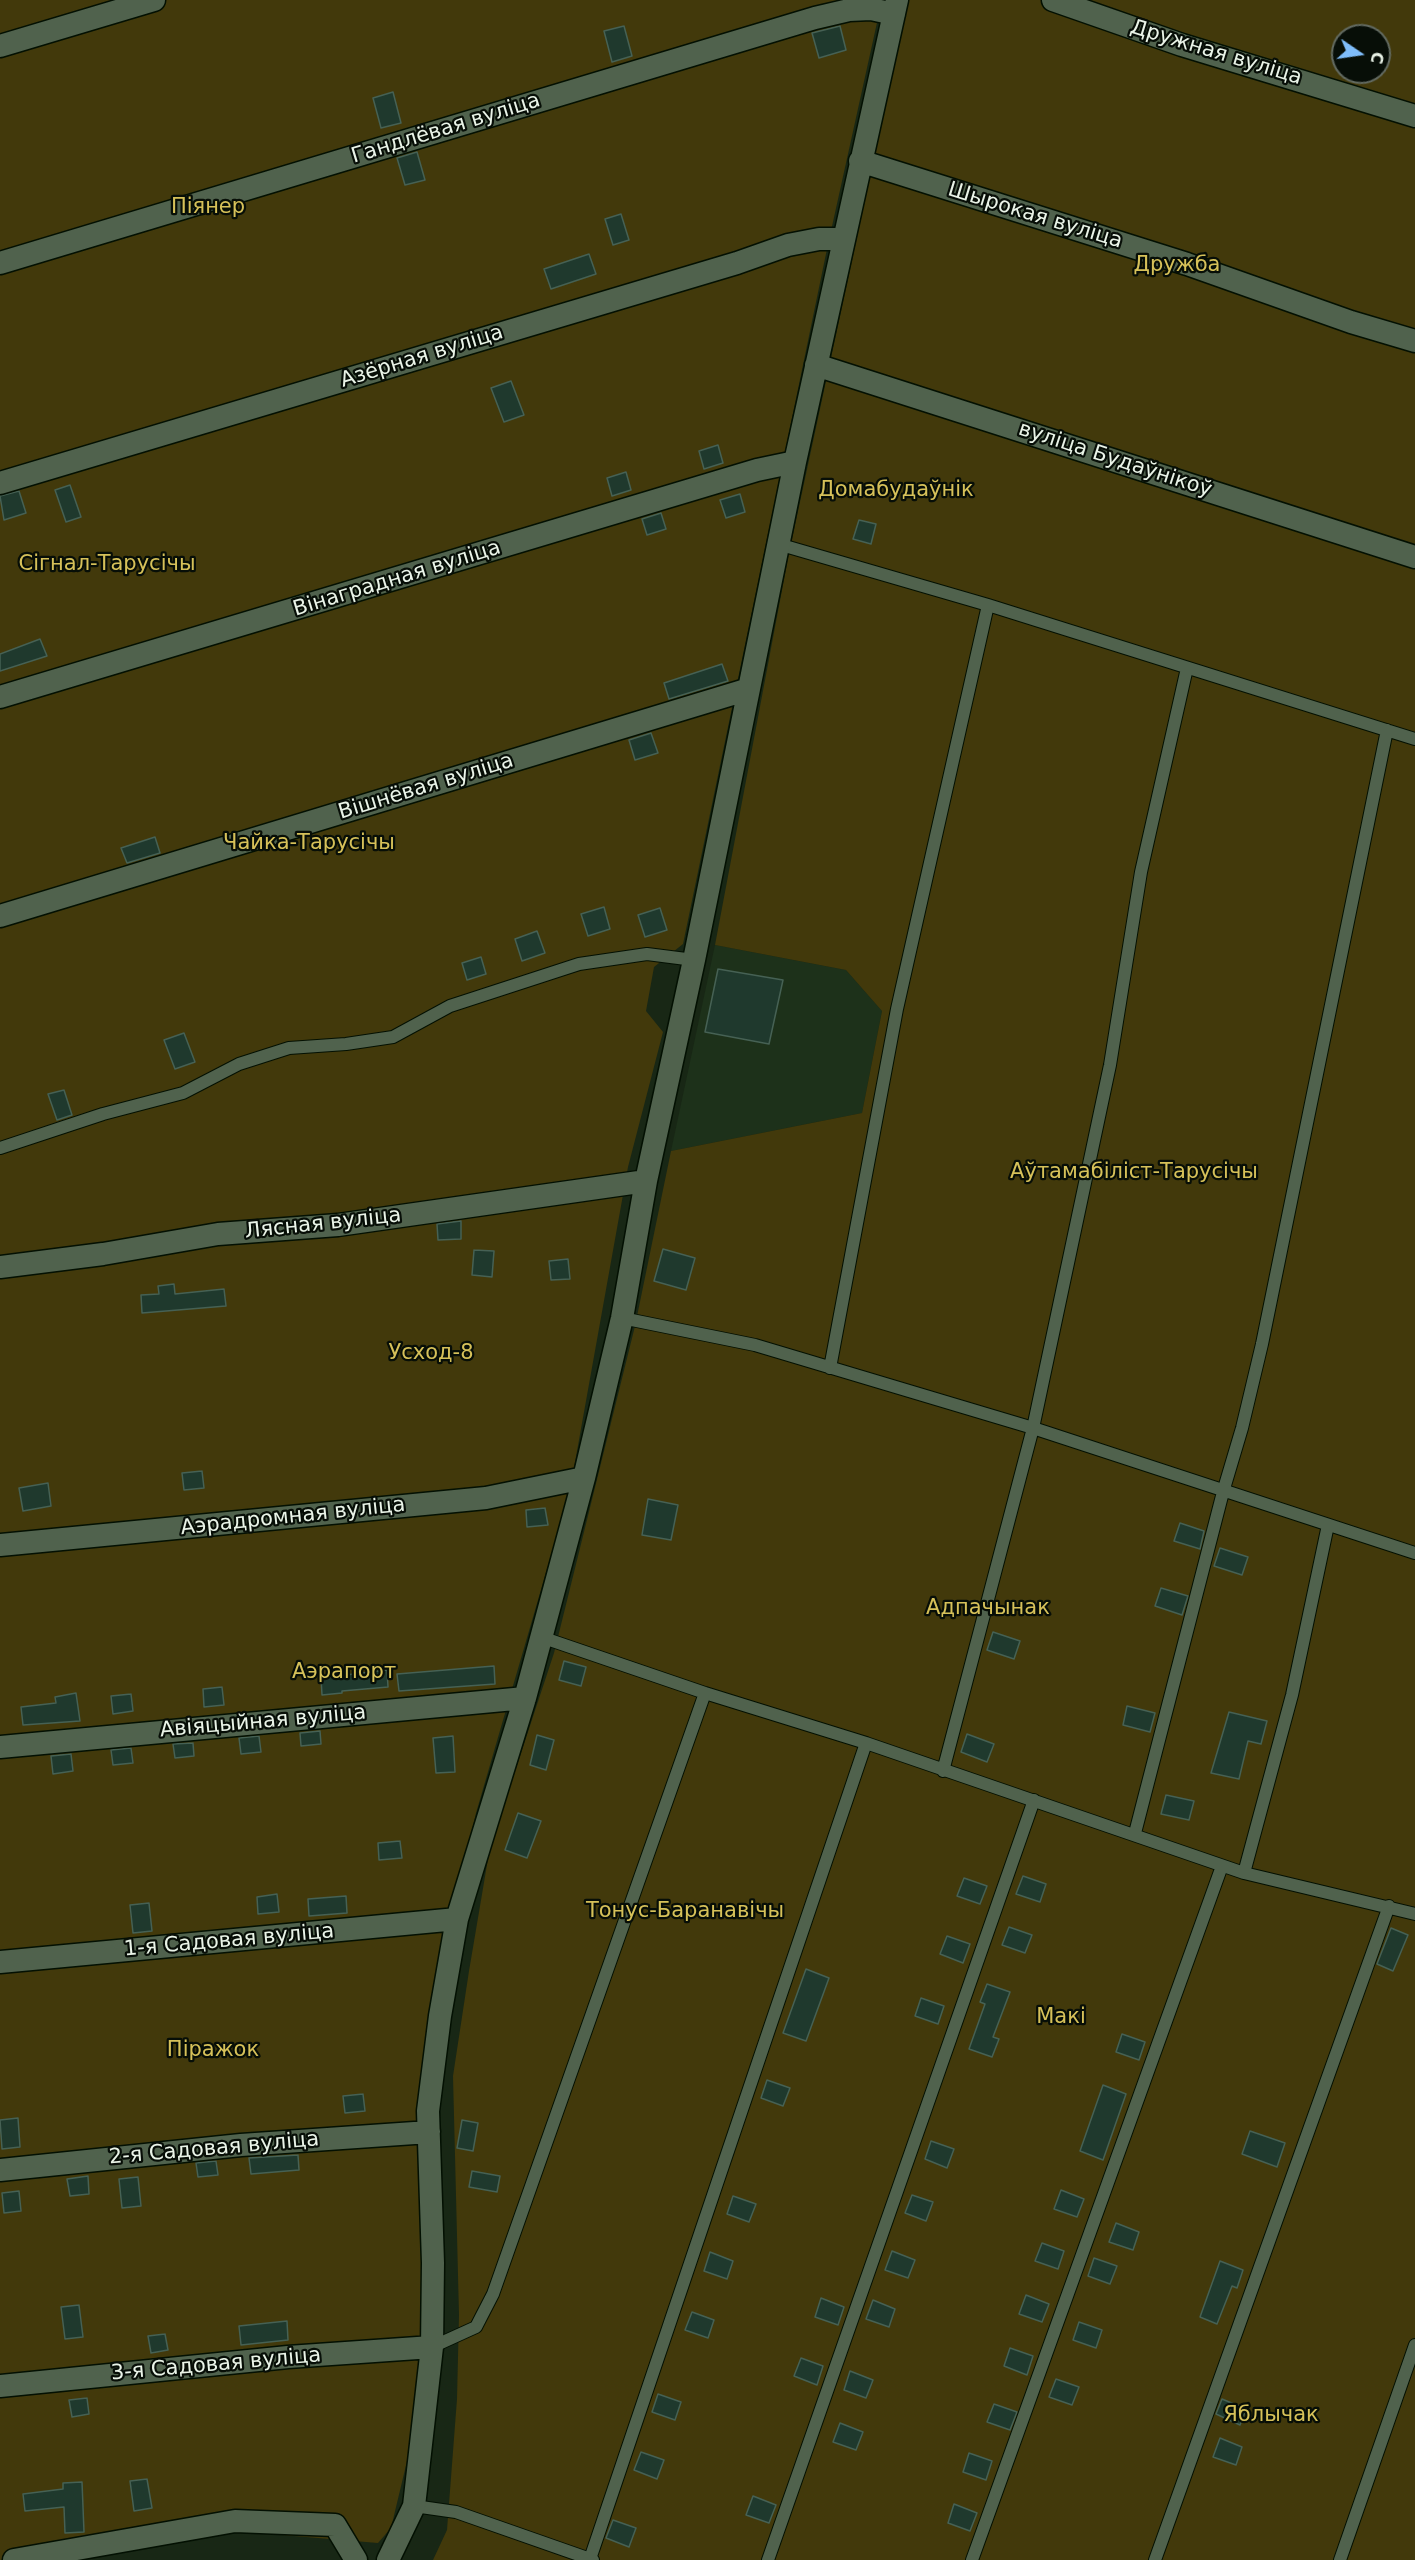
<!DOCTYPE html>
<meta charset="utf-8">
<style>
body{margin:0}
#map{position:relative;width:1415px;height:2560px;overflow:hidden;background:#182715;font-family:"DejaVu Sans",sans-serif}
canvas{display:block}
.north{position:absolute;left:1331px;top:24px;width:60px;height:60px;box-sizing:border-box;background:#070e07;border:2px solid #626a61;border-radius:50%;rotate:103deg;font-size:16px;font-weight:700;line-height:24px;text-align:center;color:#eaf4e8}
.north::after{content:'';display:block;margin:auto;width:21px;height:27px;background:#7fbdfa;clip-path:polygon(50% 0,100% 100%,50% 72%,0 100%)}
</style>
<div id="map">
<canvas width="1415" height="2560"></canvas>
<div class="north">С</div>
</div>
<script>
const g = document.querySelector('canvas').getContext('2d');
g.lineJoin = 'round';
function paint(path, color) {
  g.fillStyle = color;
  g.fill(path, 'evenodd');
}
function poly(rows) {
  const path = new Path2D();
  for (const r of rows) {
    path.moveTo(r[0], r[1]);
    for (let i = 2; i < r.length; i += 2) path.lineTo(r[i], r[i + 1]);
  }
  return path;
}
function stroke(path, color, width, dash) {
  g.strokeStyle = color;
  g.lineWidth = width;
  g.lineCap = dash ? 'butt' : 'round';
  g.setLineDash(dash || []);
  g.stroke(path);
}
function label(font, color, halo, rows, align = 'center') {
  g.font = font + ' "DejaVu Sans",sans-serif';
  g.lineWidth = 4.5;
  g.setLineDash([]);
  g.textBaseline = 'middle';
  g.strokeStyle = halo;
  g.fillStyle = color;
  for (const [text, x, y, turn = 0] of rows) {
    g.save();
    g.translate(x, y);
    g.rotate((+turn || 0) * Math.PI / 180);
    g.textAlign = isNaN(turn) ? turn : align;
    if (halo) g.strokeText(text, 0, 0);
    g.fillText(text, 0, 0);
    g.restore();
  }
}
paint(poly([
 [715,945,846,970,882,1011,862,1113,671,1151]
]), '#1d311a');
paint(poly([
 [0,0,882,0,827,249,683,944,654,967,646,1011,663,1032,628,1167,570,1490,476,1813,445,1945,423,2336,408,2457,391,2528,378,2543,234,2531,68,2560,0,2560],
 [908,0,1415,0,1415,2560,433,2560,447,2530,457,2399,459,2315,453,2076,469,1971,490,1847,554,1653,635,1326,671,1151,862,1113,882,1011,846,970,715,945,789,553],
 [1343,36,1379,36,1379,72,1343,72]
]), '#42390b');
const building = poly([
 [624,26,632,56,612,62,604,31,624,26],
 [840,26,846,50,819,58,812,33,840,26],
 [393,92,401,123,381,128,373,98,393,92],
 [417,152,425,180,405,185,397,158,417,152],
 [621,214,629,240,613,245,605,219,621,214],
 [589,254,596,274,551,289,544,269,589,254],
 [511,381,524,415,504,422,491,388,511,381],
 [718,445,723,463,704,469,699,451,718,445],
 [626,472,631,490,612,496,607,478,626,472],
 [70,485,81,517,66,522,55,490,70,485],
 [19,491,26,513,4,520,0,496,19,491],
 [740,494,745,512,726,518,720,500,740,494],
 [661,513,666,529,647,535,642,519,661,513],
 [859,520,876,524,871,544,853,539,859,520],
 [40,639,47,656,0,671,0,654,40,639],
 [722,664,728,681,669,699,664,683,722,664],
 [651,733,658,753,635,760,629,740,651,733],
 [155,837,160,853,127,863,121,848,155,837],
 [604,907,610,929,588,936,581,914,604,907],
 [660,908,667,930,645,937,638,915,660,908],
 [537,931,545,953,522,961,515,939,537,931],
 [481,957,486,974,467,980,462,963,481,957],
 [718,969,783,980,769,1044,705,1032,718,969],
 [184,1033,195,1062,175,1069,164,1040,184,1033],
 [64,1090,72,1115,57,1120,48,1094,64,1090],
 [461,1221,461,1239,438,1240,437,1224,461,1221],
 [663,1249,695,1258,686,1290,654,1281,663,1249],
 [474,1250,494,1251,492,1277,472,1275,474,1250],
 [568,1259,570,1279,551,1280,549,1261,568,1259],
 [174,1284,175,1294,224,1289,226,1306,142,1313,141,1295,159,1294,158,1286,174,1284],
 [202,1471,204,1488,184,1490,182,1473,202,1471],
 [48,1483,51,1506,23,1511,19,1488,48,1483],
 [648,1499,678,1505,671,1540,642,1535,648,1499],
 [545,1508,548,1525,527,1527,526,1510,545,1508],
 [1180,1523,1204,1531,1200,1549,1174,1541,1180,1523],
 [1220,1548,1248,1557,1242,1575,1214,1566,1220,1548],
 [1161,1588,1188,1596,1182,1615,1155,1606,1161,1588],
 [993,1632,1020,1641,1014,1659,987,1650,993,1632],
 [564,1661,586,1667,581,1686,559,1680,564,1661],
 [494,1666,495,1684,399,1691,397,1674,494,1666],
 [387,1670,388,1687,342,1691,342,1693,322,1695,321,1678,387,1670],
 [222,1687,224,1705,204,1707,203,1689,222,1687],
 [76,1693,80,1721,23,1725,21,1707,56,1703,55,1697,76,1693],
 [131,1694,133,1711,113,1714,111,1696,131,1694],
 [1127,1706,1155,1713,1150,1732,1123,1725,1127,1706],
 [1229,1712,1267,1721,1261,1744,1248,1741,1239,1779,1211,1773,1229,1712],
 [320,1731,321,1744,301,1746,300,1733,320,1731],
 [967,1734,994,1744,987,1762,961,1752,967,1734],
 [537,1735,554,1740,546,1770,530,1765,537,1735],
 [259,1736,261,1752,241,1754,239,1738,259,1736],
 [453,1736,455,1772,436,1773,433,1738,453,1736],
 [193,1743,194,1756,175,1758,173,1744,193,1743],
 [131,1748,133,1763,113,1765,111,1750,131,1748],
 [71,1754,73,1771,53,1774,51,1756,71,1754],
 [1166,1795,1194,1801,1189,1820,1161,1814,1166,1795],
 [518,1813,541,1821,527,1858,505,1850,518,1813],
 [400,1841,402,1858,379,1860,378,1843,400,1841],
 [1023,1876,1046,1884,1040,1902,1016,1894,1023,1876],
 [964,1878,987,1886,980,1904,957,1896,964,1878],
 [277,1894,279,1912,258,1914,257,1897,277,1894],
 [346,1896,347,1913,309,1916,308,1899,346,1896],
 [149,1903,152,1931,133,1933,130,1905,149,1903],
 [1009,1927,1032,1935,1025,1953,1002,1945,1009,1927],
 [1391,1928,1408,1935,1393,1971,1377,1964,1391,1928],
 [947,1936,970,1944,963,1963,940,1954,947,1936],
 [806,1969,829,1978,806,2041,783,2033,806,1969],
 [987,1984,1010,1992,993,2037,999,2039,992,2057,969,2049,985,2004,980,2002,987,1984],
 [921,1998,944,2006,938,2024,915,2016,921,1998],
 [1122,2034,1145,2042,1139,2060,1116,2052,1122,2034],
 [767,2080,790,2088,783,2106,761,2098,767,2080],
 [1103,2085,1126,2094,1103,2160,1080,2151,1103,2085],
 [363,2094,365,2111,345,2113,343,2096,363,2094],
 [18,2118,20,2147,2,2149,0,2120,18,2118],
 [462,2120,478,2123,473,2151,457,2148,462,2120],
 [1250,2131,1285,2143,1277,2167,1242,2154,1250,2131],
 [931,2141,954,2149,947,2168,925,2159,931,2141],
 [298,2155,299,2170,251,2174,249,2158,298,2155],
 [216,2161,218,2175,198,2177,196,2163,216,2161],
 [472,2171,500,2176,497,2192,469,2187,472,2171],
 [88,2176,89,2194,70,2196,67,2179,88,2176],
 [138,2177,141,2206,122,2208,119,2179,138,2177],
 [1061,2190,1084,2199,1077,2217,1054,2209,1061,2190],
 [19,2191,21,2211,4,2213,2,2193,19,2191],
 [912,2195,933,2202,926,2221,905,2213,912,2195],
 [733,2196,756,2204,749,2222,727,2214,733,2196],
 [1116,2223,1139,2232,1133,2250,1109,2242,1116,2223],
 [1042,2243,1064,2251,1058,2269,1035,2261,1042,2243],
 [892,2251,915,2260,908,2278,885,2270,892,2251],
 [710,2252,733,2261,727,2279,704,2271,710,2252],
 [1094,2258,1117,2266,1110,2284,1088,2276,1094,2258],
 [1220,2261,1243,2270,1237,2288,1232,2286,1217,2324,1200,2317,1220,2261],
 [1026,2295,1049,2304,1042,2322,1019,2314,1026,2295],
 [821,2298,844,2307,838,2325,815,2317,821,2298],
 [873,2300,895,2309,889,2327,866,2319,873,2300],
 [79,2305,83,2337,65,2339,61,2307,79,2305],
 [692,2312,714,2320,708,2338,685,2330,692,2312],
 [287,2321,288,2340,241,2345,239,2326,287,2321],
 [1079,2322,1102,2330,1096,2348,1073,2340,1079,2322],
 [165,2334,168,2350,151,2353,148,2336,165,2334],
 [1010,2348,1033,2356,1027,2375,1004,2366,1010,2348],
 [801,2358,823,2366,817,2385,794,2376,801,2358],
 [850,2371,873,2380,866,2398,844,2390,850,2371],
 [1056,2379,1079,2387,1072,2405,1049,2397,1056,2379],
 [658,2394,681,2402,675,2420,652,2412,658,2394],
 [87,2398,89,2414,72,2417,69,2400,87,2398],
 [1222,2399,1246,2409,1240,2425,1216,2414,1222,2399],
 [994,2404,1017,2412,1010,2430,987,2422,994,2404],
 [840,2423,863,2432,856,2450,833,2442,840,2423],
 [1220,2438,1242,2447,1236,2465,1213,2457,1220,2438],
 [641,2452,664,2460,657,2479,634,2470,641,2452],
 [969,2453,992,2461,986,2480,963,2472,969,2453],
 [147,2479,152,2508,134,2511,130,2481,147,2479],
 [82,2482,84,2532,65,2533,64,2507,25,2511,23,2494,63,2489,63,2483,82,2482],
 [753,2496,776,2505,769,2523,746,2515,753,2496],
 [954,2504,977,2513,970,2531,948,2523,954,2504],
 [613,2520,636,2528,629,2547,606,2538,613,2520]
]);
paint(building, '#1f392d');
stroke(building, '#466154', 1.5);
const service = poly([
 [778,544,988,605,1415,739],
 [0,1148,103,1114,183,1093,239,1064,289,1048,346,1044,393,1037,450,1006,579,964,647,954,694,960],
 [622,1318,755,1345,1033,1428,1415,1553],
 [830,1368,897,1009,988,605],
 [541,1637,705,1693,866,1743,1244,1873,1415,1914],
 [943,1771,1033,1428,1110,1065,1141,872,1187,668],
 [1135,1833,1223,1492,1242,1428,1262,1344,1387,730],
 [1244,1873,1292,1695,1328,1525],
 [432,2347,476,2327,493,2294,705,1693],
 [414,2506,456,2512,593,2560],
 [590,2559,866,1743],
 [768,2560,1034,1800],
 [972,2560,1222,1866],
 [1155,2560,1389,1906],
 [1340,2560,1415,2345]
]);
const minor = poly([
 [1053,0,1182,45,1415,116],
 [0,46,154,0],
 [860,161,1187,264,1351,322,1415,341],
 [0,263,815,18,849,10,871,9,894,14],
 [816,365,1415,557],
 [0,483,737,263,788,245,819,239,844,239],
 [0,697,757,470,795,462],
 [0,916,749,689],
 [0,1267,103,1254,218,1234,338,1225,646,1181],
 [0,1545,486,1498,584,1478],
 [0,1747,525,1698],
 [0,1962,457,1919],
 [0,2170,241,2145,429,2132],
 [0,2386,288,2357,432,2347],
 [14,2560,235,2521,335,2525,356,2560],
 [388,2560,414,2506,432,2347,433,2263,428,2111,440,2016,457,1919,525,1698,584,1478,622,1318,646,1181,694,960,795,462,897,0]
]);
stroke(service, '#031002', 14);
stroke(minor, '#031002', 25);
stroke(service, '#50624d', 12);
stroke(minor, '#50624d', 22);
label('21px', '#eaf4e8', '#070e07', [
 ["Дружная вуліца",1216,53,17],
 ["Гандлёвая вуліца",446,129,-17],
 ["Шырокая вуліца",1035,216,17],
 ["Азёрная вуліца",422,357,-17],
 ["вуліца Будаўнікоў",1115,460,18],
 ["Вінаградная вуліца",397,579,-17],
 ["Вішнёвая вуліца",426,787,-17],
 ["Лясная вуліца",323,1224,-6],
 ["Аэрадромная вуліца",293,1517,-6],
 ["Авіяцыйная вуліца",263,1722,-5],
 ["1-я Садовая вуліца",229,1941,-5],
 ["2-я Садовая вуліца",214,2149,-5],
 ["3-я Садовая вуліца",216,2365,-5]
]);
label('21px', '#d6c159', '#070e07', [
 ["Піянер",208,208],
 ["Дружба",1177,266],
 ["Домабудаўнік",896,491],
 ["Сігнал-Тарусічы",107,565],
 ["Чайка-Тарусічы",309,844],
 ["Аўтамабіліст-Тарусічы",1134,1173],
 ["Усход-8",431,1354],
 ["Адпачынак",988,1609],
 ["Аэрапорт",344,1673],
 ["Тонус-Баранавічы",685,1912],
 ["Макі",1061,2018],
 ["Піражок",213,2051],
 ["Яблычак",1271,2416]
]);
</script>
